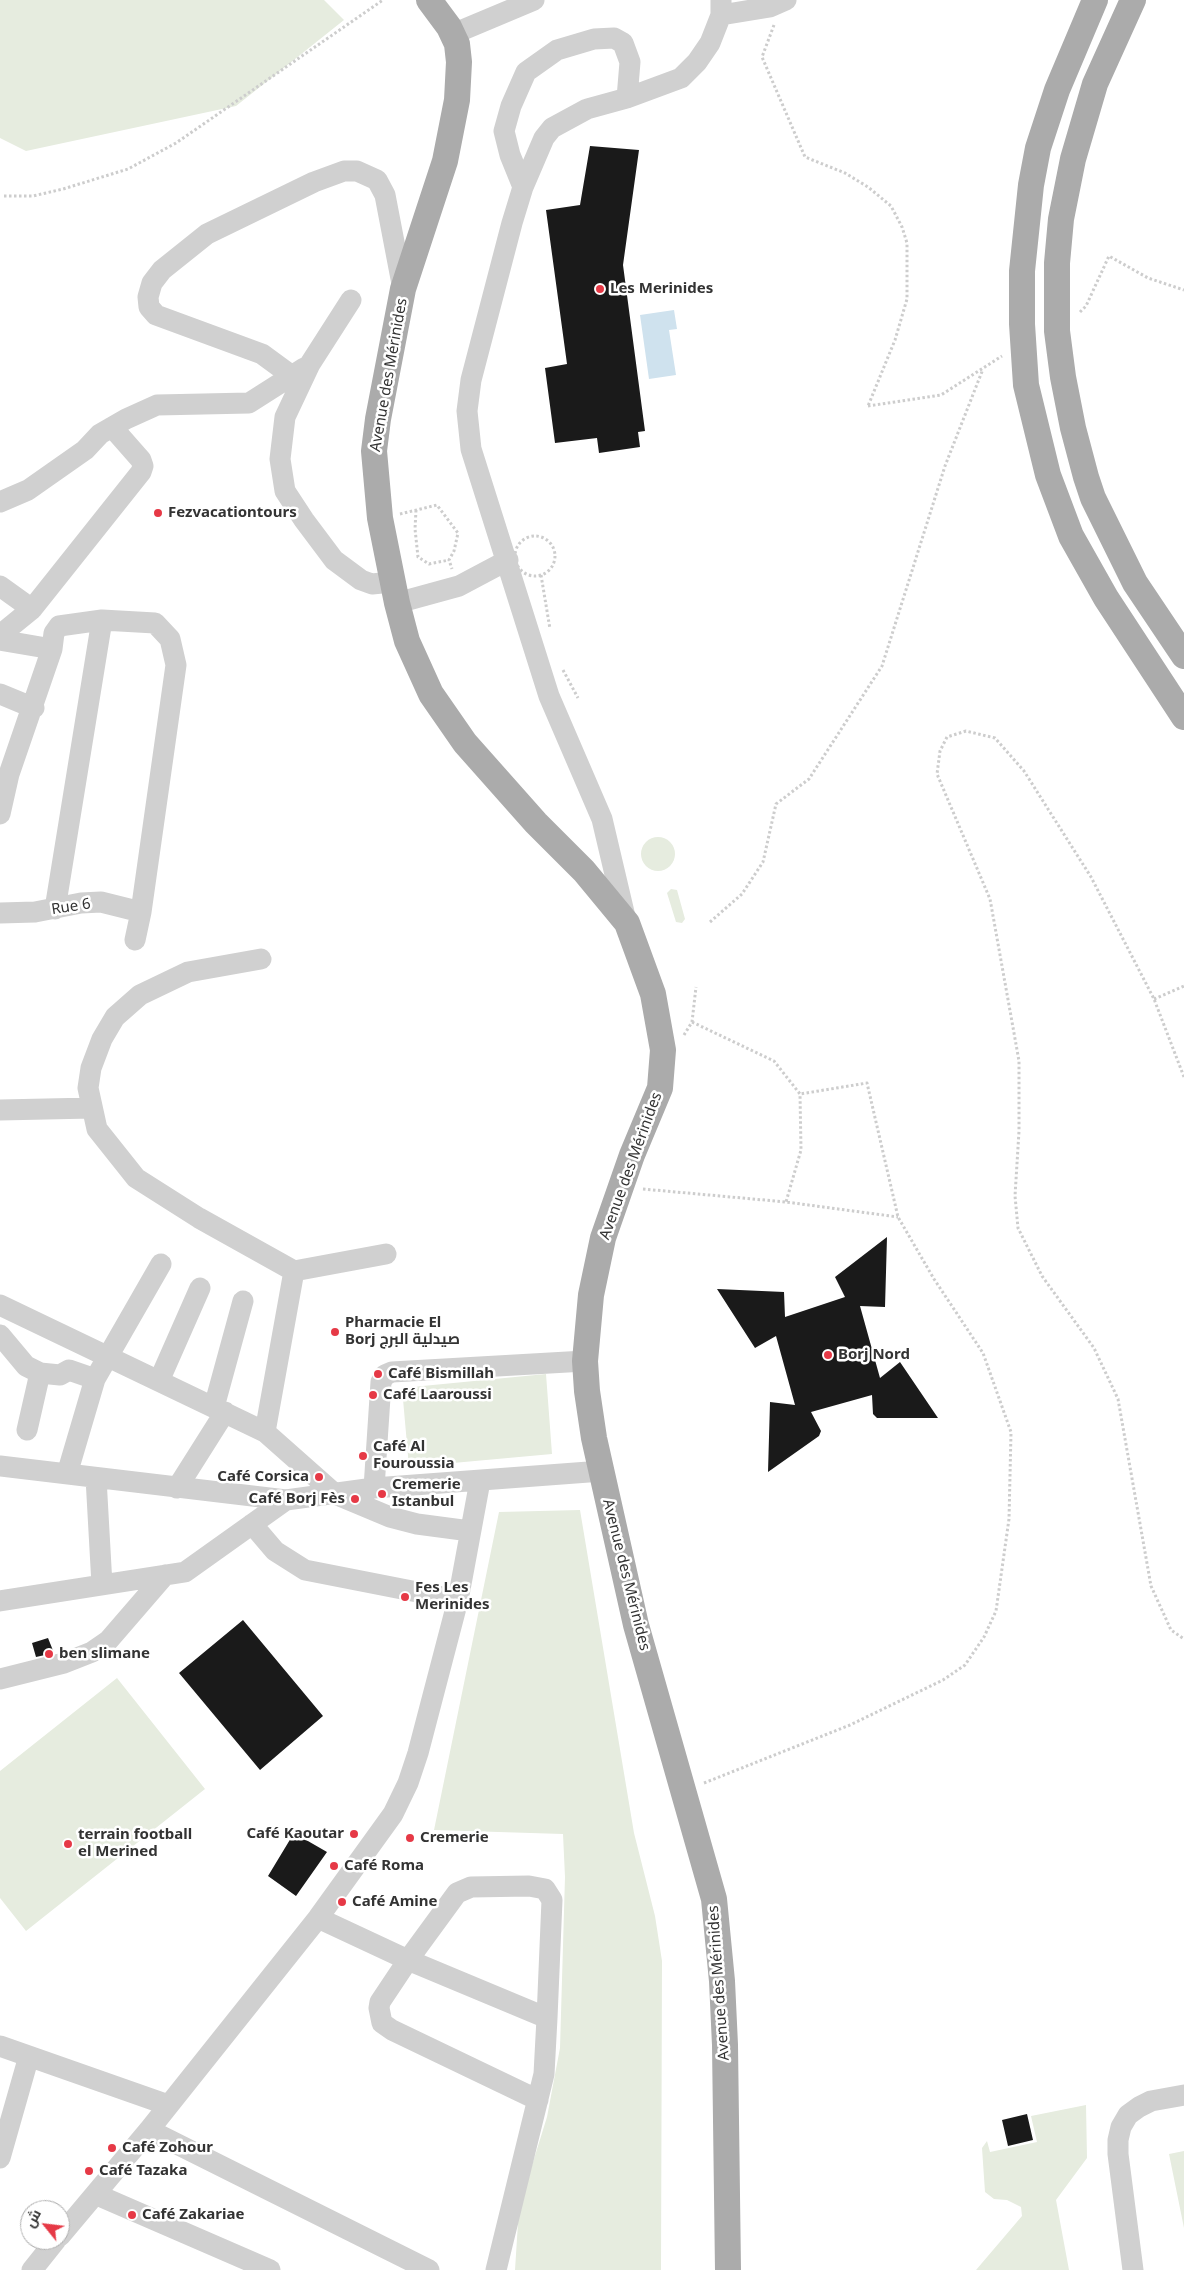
<!DOCTYPE html>
<meta charset="utf-8">
<style>
body{margin:0}
#map{position:relative;width:1184px;height:2270px;overflow:hidden;background:#fff;font-family:"Noto Sans",Cairo,sans-serif}
canvas{display:block}
.north{position:absolute;left:20px;top:2200px;width:50px;height:50px;box-sizing:border-box;background:#fff;border:1px solid #adadad;border-radius:50%;rotate:299deg;font-size:14px;font-weight:700;line-height:20px;text-align:center;color:#333}
.north::after{content:'';display:block;margin:auto;width:18px;height:22px;background:#e63946;clip-path:polygon(50% 0,100% 100%,50% 72%,0 100%)}
</style>
<div id="map">
<canvas width="1184" height="2270"></canvas>
<div class="north">ش</div>
</div>
<script>
const g = document.querySelector('canvas').getContext('2d');
g.lineJoin = 'round';
function paint(path, color) {
  g.fillStyle = color;
  g.fill(path, 'evenodd');
}
function poly(rows) {
  const path = new Path2D();
  for (const r of rows) {
    if (r.length === 3) {
      path.moveTo(r[0] + r[2], r[1]);
      path.arc(r[0], r[1], r[2], 0, 2 * Math.PI);
      continue;
    }
    path.moveTo(r[0], r[1]);
    for (let i = 2; i < r.length; i += 2) path.lineTo(r[i], r[i + 1]);
  }
  return path;
}
function stroke(path, color, width, dash) {
  g.strokeStyle = color;
  g.lineWidth = width;
  g.lineCap = dash ? 'butt' : 'round';
  g.setLineDash(dash || []);
  g.stroke(path);
}
function label(font, color, halo, rows, align = 'center') {
  g.font = font + ' "Noto Sans",Cairo,sans-serif';
  g.lineWidth = 5;
  g.setLineDash([]);
  g.textBaseline = 'middle';
  g.strokeStyle = halo;
  g.fillStyle = color;
  for (const [text, x, y, turn = 0] of rows) {
    g.save();
    g.translate(x, y);
    g.rotate((+turn || 0) * Math.PI / 180);
    g.textAlign = isNaN(turn) ? turn : align;
    if (halo) g.strokeText(text, 0, 0);
    g.fillText(text, 0, 0);
    g.restore();
  }
}
paint(poly([
 [0,0,324,0,344,20,236,106,26,151,0,138],
 [658,854,17],
 [671,889,677,890,685,919,682,923,676,922,667,893],
 [546,1374,552,1454,409,1467,402,1388],
 [580,1510,634,1833,655,1916,662,1961,661,2270,515,2270,519,2207,547,2117,560,2048,565,1877,563,1834,434,1830,499,1512],
 [117,1678,205,1789,26,1931,0,1898,0,1771],
 [1086,2105,1087,2158,1056,2200,1069,2270,976,2270,1022,2216,1021,2207,1007,2200,994,2199,985,2192,982,2148,987,2141,990,2152,1037,2142,1031,2116],
 [1184,2151,1184,2228,1169,2154]
]), '#e6ecdf');
paint(poly([
 [674,310,677,329,669,330,676,375,649,379,640,315]
]), '#cfe2ee');
paint(poly([
 [590,146,639,150,623,265,645,431,638,432,640,447,599,453,597,438,555,443,545,368,567,364,546,210,580,205],
 [887,1237,885,1307,860,1306,880,1378,900,1362,938,1418,877,1418,873,1414,872,1395,811,1412,821,1431,819,1436,768,1472,770,1402,795,1405,776,1336,755,1348,717,1289,784,1292,785,1317,845,1297,835,1277],
 [243,1620,323,1716,260,1770,179,1673],
 [48,1638,54,1653,36,1657,32,1643],
 [294,1833,327,1852,296,1896,268,1876],
 [1027,2114,1033,2140,1008,2146,1002,2120]
]), '#1a1a1a');
stroke(poly([
 [774,25,762,57,805,157,845,173,868,187,891,206,902,227,907,243,907,299,895,340,868,406],
 [4,196,33,196,63,189,128,169,176,143,383,0],
 [1080,312,1086,306,1109,256,1148,278,1184,290],
 [868,406,941,395,1002,356],
 [416,510,415,529,418,557,429,564,449,560],
 [400,514,437,505,458,533,454,551,449,560,452,569],
 [535,556,20],
 [541,575,550,629],
 [563,670,578,698],
 [710,922,742,894,763,862,776,804,809,779,882,666,945,466,983,369],
 [1154,999,1184,986],
 [692,1022,774,1061,800,1094,801,1150,786,1202],
 [684,1035,692,1022,696,987],
 [1184,1077,1154,999,1091,877,1024,771,995,738,966,731,947,737,940,751,937,774,990,899,1019,1061,1019,1131,1015,1196,1018,1228,1042,1276,1094,1348,1118,1399,1151,1586,1171,1630,1184,1639],
 [643,1189,786,1202,898,1217],
 [704,1783,850,1725,943,1680,965,1665,984,1637,996,1611,1009,1519,1011,1432,983,1353,934,1279,898,1217,867,1083,800,1094]
]), '#cdcdcd', 3, [2.5, 2.5]);
stroke(poly([
 [721,15,770,7,786,0],
 [453,34,534,0],
 [523,187,510,155,504,131,511,106,526,72,557,50,594,39,614,38,623,43,630,62,627,98],
 [351,300,310,364,285,417,280,459,285,491,304,520,334,560,361,580,372,584,392,582],
 [292,376,262,354,156,315,149,307,148,297,152,283,162,270,207,234,314,182,344,171,357,171,377,180,385,195,403,289],
 [0,502,28,490,85,450,100,434,126,419,157,405,249,403,304,368],
 [0,586,32,609],
 [397,603,459,586,508,560],
 [0,635,32,609,141,472,143,466,141,460,112,427],
 [0,640,52,649],
 [0,694,34,708],
 [0,814,9,774,52,649,54,633,59,626,102,620],
 [55,909,102,620,155,623,170,639,176,665,141,912,135,940],
 [0,913,35,912,81,903,101,902,141,912],
 [626,921,602,819,549,696,471,449,467,411,471,380,512,223,523,187,544,138,552,128,587,109,627,98,681,78,697,62,710,43,721,15,721,0],
 [261,959,188,972,140,995,115,1017,102,1039,91,1068,88,1088,97,1129,136,1178,199,1218,294,1271,386,1254],
 [0,1110,92,1108],
 [0,1305,265,1432,335,1494,390,1517,417,1524,470,1531],
 [0,1335,26,1366,40,1373,60,1375,69,1370,95,1379],
 [159,1381,200,1288],
 [214,1407,243,1301],
 [27,1430,40,1373],
 [265,1432,294,1271],
 [0,1466,286,1500,374,1488,602,1471],
 [67,1474,95,1379,161,1264],
 [96,1478,102,1585],
 [177,1488,225,1412],
 [374,1488,381,1382,385,1375,392,1372,585,1361],
 [252,1524,275,1551,305,1570,458,1600],
 [0,1601,185,1572,286,1500],
 [0,1679,64,1663,92,1652,108,1641,165,1575],
 [318,1918,408,1960,547,2018,544,2074,496,2270],
 [0,2046,168,2105],
 [538,2100,392,2030,382,2023,379,2008,380,2002,408,1960,457,1893,471,1887,529,1886,545,1889,552,1900,547,2018],
 [149,2130,429,2270],
 [0,2158,29,2056],
 [95,2194,270,2270],
 [60,2236,149,2130,318,1918,393,1814,408,1783,418,1753,458,1600,480,1481],
 [32,2270,56,2240],
 [1133,2270,1118,2154,1118,2140,1121,2127,1128,2115,1139,2107,1151,2101,1184,2095]
]), '#d0d0d0', 21);
stroke(poly([
 [429,0,449,27,457,44,459,62,457,100,445,161,403,289,378,419,374,451,380,518,397,603,407,641,431,694,465,743,536,823,584,871,627,923,653,994,663,1050,660,1088,632,1155,603,1238,591,1295,585,1361,587,1391,594,1438,636,1625,714,1899,722,1981,725,2045,728,2270],
 [1095,0,1057,90,1038,148,1031,185,1022,271,1022,324,1026,385,1048,475,1071,536,1106,598,1184,717],
 [1133,0,1095,84,1073,159,1061,219,1057,263,1057,331,1063,377,1073,428,1086,477,1093,498,1135,583,1184,656]
]), '#ababab', 26);
for (const [x, y, r, color] of [
 [600,289,5,"#e63946"],
 [158,513,5,"#e63946"],
 [335,1332,5,"#e63946"],
 [828,1355,5,"#e63946"],
 [378,1374,5,"#e63946"],
 [373,1395,5,"#e63946"],
 [363,1456,5,"#e63946"],
 [319,1477,5,"#e63946"],
 [382,1494,5,"#e63946"],
 [355,1499,5,"#e63946"],
 [405,1597,5,"#e63946"],
 [49,1654,5,"#e63946"],
 [354,1834,5,"#e63946"],
 [410,1838,5,"#e63946"],
 [68,1844,5,"#e63946"],
 [334,1866,5,"#e63946"],
 [342,1902,5,"#e63946"],
 [112,2148,5,"#e63946"],
 [89,2171,5,"#e63946"],
 [132,2215,5,"#e63946"]
]) {
  const dot = new Path2D();
  dot.arc(x, y, r, 0, 2 * Math.PI);
  g.fillStyle = color;
  g.fill(dot);
  stroke(dot, '#fff', 2);
}
label('bold 15px', '#333', '#fff', [
 ["Les Merinides",610,289],
 ["Fezvacationtours",168,513],
 ["Pharmacie El",345,1323],
 ["Borj صيدلية البرج",345,1340],
 ["Borj Nord",838,1355],
 ["Café Bismillah",388,1374],
 ["Café Laaroussi",383,1395],
 ["Café Al",373,1447],
 ["Fouroussia",373,1464],
 ["Café Corsica",309,1477,"right"],
 ["Cremerie",392,1485],
 ["Istanbul",392,1502],
 ["Café Borj Fès",345,1499,"right"],
 ["Fes Les",415,1588],
 ["Merinides",415,1605],
 ["ben slimane",59,1654],
 ["Café Kaoutar",344,1834,"right"],
 ["terrain football",78,1835],
 ["el Merined",78,1852],
 ["Cremerie",420,1838],
 ["Café Roma",344,1866],
 ["Café Amine",352,1902],
 ["Café Zohour",122,2148],
 ["Café Tazaka",99,2171],
 ["Café Zakariae",142,2215]
], 'left');
label('15px', '#333', '#fff', [
 ["Avenue des Mérinides",389,375,-80],
 ["Rue 6",71,907,-9],
 ["Avenue des Mérinides",631,1166,-70],
 ["Avenue des Mérinides",626,1575,76],
 ["Avenue des Mérinides",719,1983,-94]
]);
</script>
